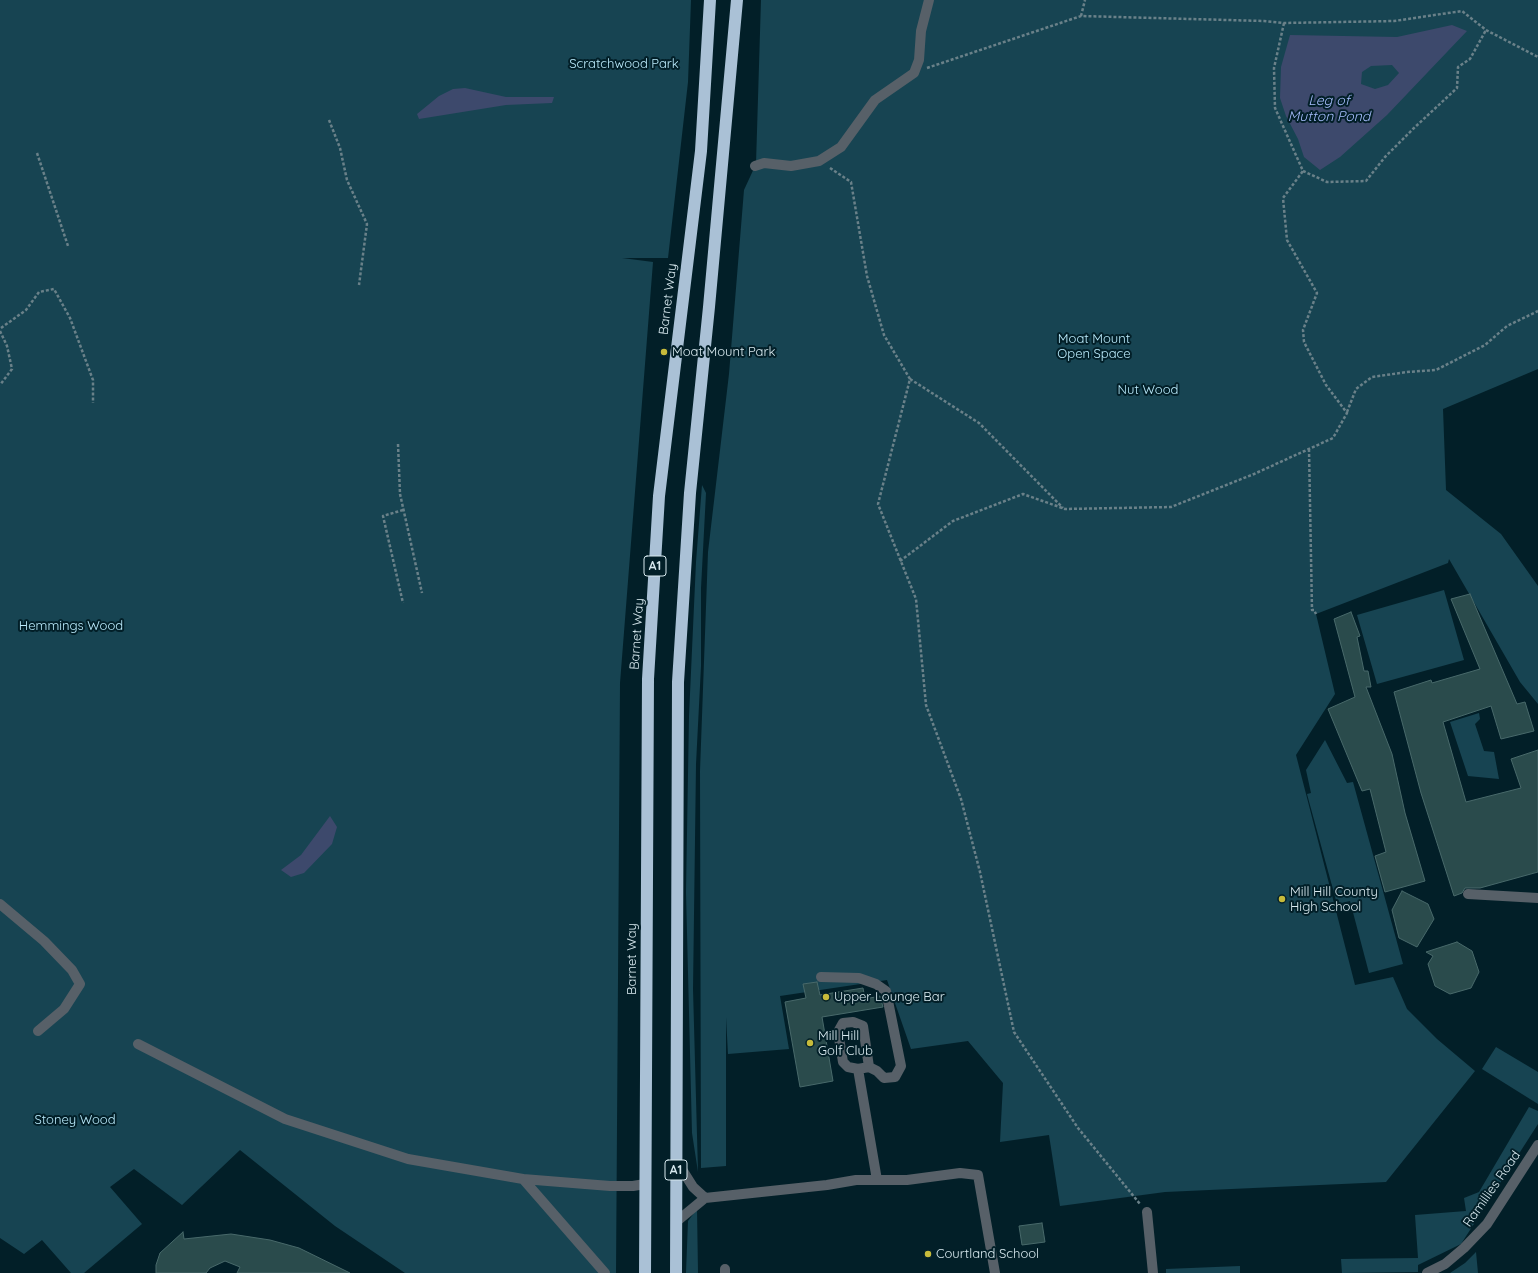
<!DOCTYPE html>
<style>
body{margin:0}
canvas{display:block;background:#021f28}
</style>
<canvas width="1538" height="1273"></canvas>
<script>
const g = document.querySelector('canvas').getContext('2d');
g.lineJoin = 'round';
function paint(path, color) {
  g.fillStyle = color;
  g.fill(path, 'evenodd');
}
function poly(rows) {
  const path = new Path2D();
  for (const r of rows) {
    path.moveTo(r[0], r[1]);
    for (let i = 2; i < r.length; i += 2) path.lineTo(r[i], r[i + 1]);
  }
  return path;
}
function stroke(path, color, width, dash) {
  g.strokeStyle = color;
  g.lineWidth = width;
  g.lineCap = dash ? 'butt' : 'round';
  g.setLineDash(dash || []);
  g.stroke(path);
}
function label(font, color, halo, rows, align = 'center') {
  g.font = font + ' Quicksand,sans-serif';
  g.lineWidth = 4;
  g.setLineDash([]);
  g.textBaseline = 'middle';
  g.strokeStyle = halo;
  g.fillStyle = color;
  for (const [text, x, y, turn = 0] of rows) {
    g.save();
    g.translate(x, y);
    g.rotate((+turn || 0) * Math.PI / 180);
    g.textAlign = isNaN(turn) ? turn : align;
    if (halo) g.strokeText(text, 0, 0);
    g.fillText(text, 0, 0);
    g.restore();
  }
}
paint(poly([
 [0,0,691,0,688,82,668,258,622,258,653,262,620,683,616,1273,405,1273,335,1226,240,1150,182,1205,134,1169,110,1187,142,1224,84,1273,71,1273,42,1240,24,1254,0,1238],
 [761,0,1538,0,1538,369,1443,409,1446,490,1501,534,1538,586,1538,704,1520,682,1449,559,1448,563,1316,614,1335,694,1296,755,1355,985,1393,977,1407,1009,1437,1039,1475,1071,1386,1182,1165,1192,1060,1206,1049,1135,1000,1142,1003,1083,968,1041,911,1049,887,980,780,996,789,1049,728,1054,726,1017,726,1166,701,1168,700,771,708,552,729,374,744,190,756,164],
 [702,485,706,493,701,588,701,666,696,764,693,989,698,1172,692,1133,686,892,689,716,696,562],
 [1444,590,1464,660,1377,684,1357,615],
 [1479,713,1480,719,1475,724,1484,751,1494,752,1499,779,1468,776,1450,722],
 [1325,740,1347,783,1353,782,1403,964,1369,973,1350,901,1337,904,1307,794,1311,793,1306,770],
 [1496,1047,1538,1072,1538,1104,1482,1069],
 [1529,1107,1538,1111,1538,1124,1461,1244,1418,1265,1418,1272,1342,1273,1341,1259,1418,1258,1415,1215,1466,1211,1464,1198,1479,1192],
 [697,1209,698,1273,686,1273,688,1221],
 [1476,1252,1478,1273,1450,1273,1465,1263],
 [1240,1266,1240,1273,1166,1273,1166,1269]
]), '#174452');
paint(poly([
 [1452,25,1467,31,1387,115,1340,157,1320,170,1304,157,1298,139,1286,116,1280,98,1281,67,1290,35,1397,37],
 [1392,65,1399,73,1388,85,1375,89,1361,84,1362,72,1371,66],
 [465,88,506,97,554,97,552,103,506,105,419,119,417,114,439,96,453,89],
 [330,816,337,827,332,844,304,873,291,877,281,870,301,855]
]), '#3d496c');
const building = poly([
 [1470,594,1517,704,1525,702,1534,731,1501,739,1491,706,1443,722,1466,802,1521,788,1511,759,1538,750,1538,872,1480,888,1465,888,1462,893,1454,896,1421,793,1394,692,1431,680,1432,683,1480,669,1451,599,1470,594],
 [1351,612,1360,636,1357,637,1364,671,1368,671,1371,687,1366,687,1392,754,1405,813,1425,881,1385,892,1375,856,1386,852,1370,789,1362,791,1328,709,1355,697,1334,619,1351,612],
 [1402,891,1428,904,1434,919,1417,947,1399,938,1392,910,1402,891],
 [1457,942,1472,951,1479,972,1471,988,1450,994,1435,986,1428,964,1433,956,1426,952,1457,942],
 [817,982,820,995,863,988,865,999,880,996,883,1007,822,1017,833,1081,800,1087,785,1002,806,998,803,984,817,982],
 [1042,1223,1045,1242,1022,1245,1019,1226,1042,1223],
 [183,1232,184,1239,231,1234,270,1240,299,1248,350,1273,237,1273,240,1267,225,1261,210,1268,206,1273,156,1273,156,1265,160,1253,183,1232]
]);
paint(building, '#2a4b4c');
stroke(building, '#48696a', 1);
stroke(poly([
 [1081,16,1085,0],
 [1284,23,1274,68,1275,108,1303,171,1327,182,1366,181,1385,157,1414,128,1457,88,1458,67,1470,59,1486,30],
 [927,68,1081,16,1264,21,1284,23,1394,21,1462,11,1486,30,1538,57],
 [329,120,340,148,347,180,367,224,359,285],
 [37,153,68,246],
 [830,168,851,182,867,276,884,335,910,379,878,504,916,599,926,705,961,799,980,872,1014,1032,1078,1128,1140,1204],
 [1,328,26,310,39,292,54,289,70,318,93,380,93,403],
 [0,331,7,346,12,369,0,385],
 [910,379,979,423,1063,508],
 [1347,412,1356,389,1372,377,1407,372,1436,370,1485,345,1507,326,1538,311],
 [398,444,400,494,422,593],
 [1309,449,1312,610,1314,610,1316,614],
 [403,510,383,516,403,603],
 [900,561,953,521,1023,494,1065,509,1171,507,1254,474,1333,438,1347,413,1326,385,1304,342,1303,330,1317,293,1287,240,1283,198,1303,171]
]), '#6a8189', 2.5, [3, 2]);
stroke(poly([
 [755,166,764,163,791,166,819,161,841,147,875,100,914,73,919,60,921,31,929,0],
 [1468,894,1538,898],
 [0,904,44,941,72,970,80,984,64,1009,38,1031],
 [821,977,859,978,876,984,886,991,901,1066,895,1077,884,1078,877,1071,869,1067],
 [138,1044,285,1119,408,1159,523,1179,605,1273],
 [858,1069,869,1067,863,1026,853,1022,843,1023,838,1032,843,1062,848,1067,858,1069,877,1180],
 [676,1160,693,1187,705,1198],
 [523,1179,610,1186,633,1186,645,1184],
 [1147,1212,1153,1273],
 [676,1222,705,1198,827,1185,856,1180,907,1180,960,1173,978,1175,995,1273],
 [725,1273,725,1269],
 [1427,1273,1445,1264,1464,1248,1487,1224,1538,1145]
]), '#576068', 10);
stroke(poly([
 [645,1273,648,679,659,496,701,151,710,0],
 [676,1273,678,682,690,493,709,307,737,0]
]), '#aac1d6', 12);
for (const [x, y, r, color] of [
 [664,352,4,"#c7bb3b"],
 [1282,899,4,"#c7bb3b"],
 [826,997,4,"#c7bb3b"],
 [810,1043,4,"#c7bb3b"],
 [928,1254,4,"#c7bb3b"]
]) {
  const dot = new Path2D();
  dot.arc(x, y, r, 0, 2 * Math.PI);
  g.fillStyle = color;
  g.fill(dot);
  stroke(dot, '#021f28', 1.5);
}
for (const [x, y, w] of [
 [655,566,22],
 [676,1170,22]
]) {
  const box = new Path2D();
  box.roundRect(x - w / 2, y - 10, w, 20, 3);
  g.fillStyle = '#021f28';
  g.fill(box);
  stroke(box, '#d8e9ef', 1);
}
label('bold 12px', '#d8e9ef', null, [
 ["A1",655,566],
 ["A1",676,1170]
]);
label('13px', '#bbebfc', '#021f28', [
 ["Scratchwood Park",624,64],
 ["Moat Mount",1094,339],
 ["Open Space",1094,354],
 ["Nut Wood",1148,390],
 ["Hemmings Wood",71,626],
 ["Stoney Wood",75,1120]
]);
label('13px', '#d8e9ef', '#021f28', [
 ["Barnet Way",668,299,-83],
 ["Barnet Way",637,634,-86],
 ["Barnet Way",632,959,-90],
 ["Ramillies Road",1492,1189,-55]
]);
label('13px', '#d8e9ef', '#021f28', [
 ["Moat Mount Park",672,352],
 ["Mill Hill County",1290,892],
 ["High School",1290,907],
 ["Upper Lounge Bar",834,997],
 ["Mill Hill",818,1036],
 ["Golf Club",818,1051],
 ["Courtland School",936,1254]
], 'left');
label('italic 14px', '#a6bcfb', '#021f28', [
 ["Leg of",1329,101],
 ["Mutton Pond",1329,117]
]);
</script>
